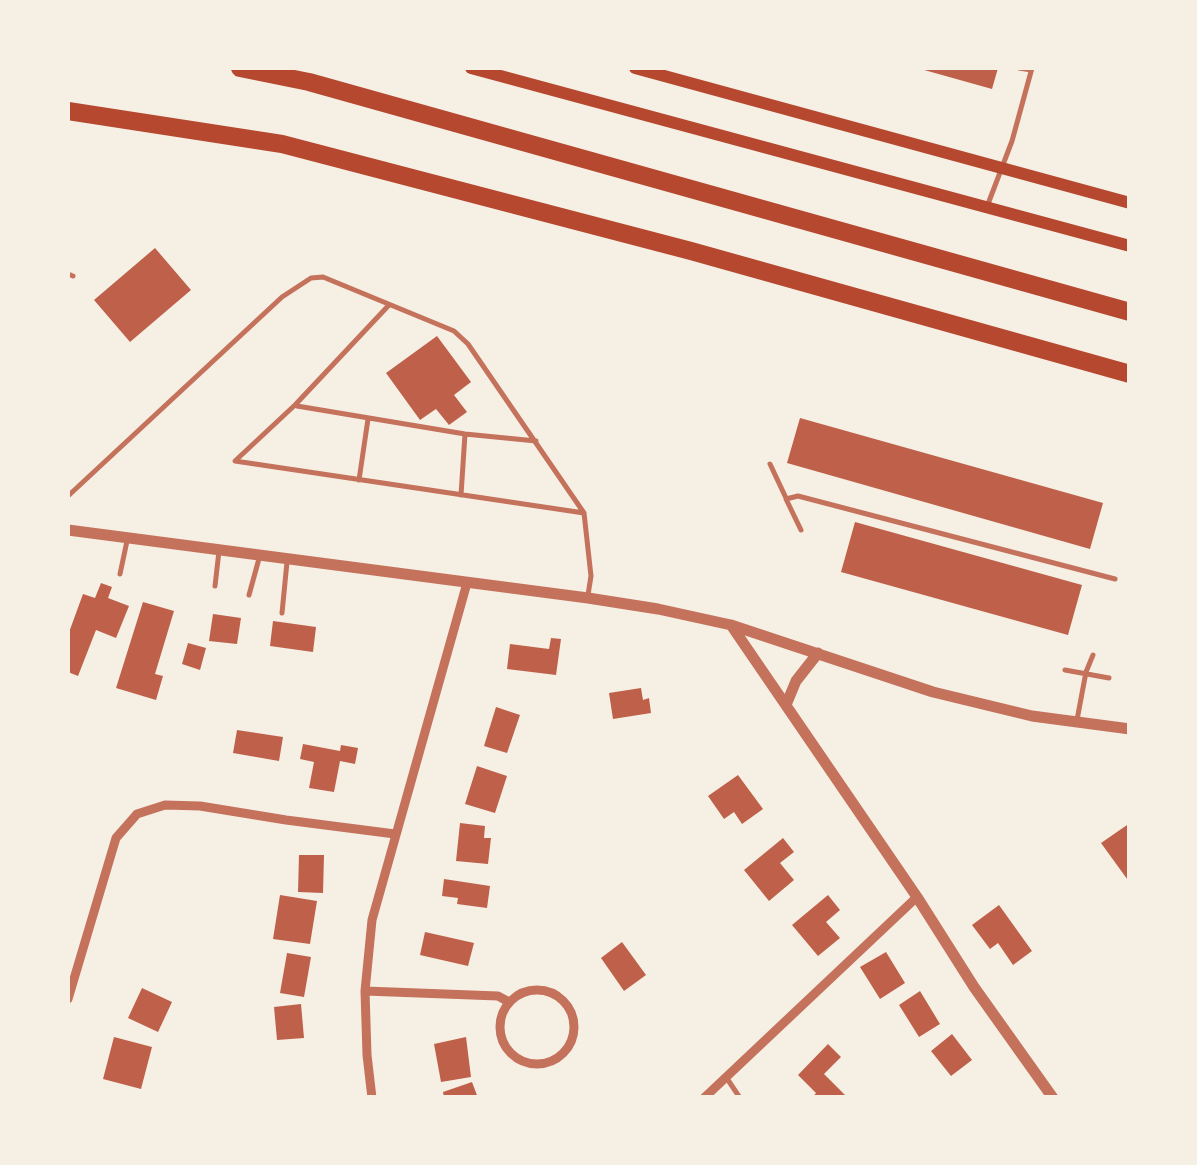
<!DOCTYPE html>
<style>
body{margin:0}
#map{position:relative;width:1197px;height:1165px;overflow:hidden;background:#f6efe4;font-family:Lato,sans-serif}
canvas{display:block}
.frame{position:absolute;inset:0;border:70px solid #f6efe4;pointer-events:none}
</style>
<div id="map">
<canvas width="1197" height="1165"></canvas>
<div class="frame"></div>
</div>
<script>
const g = document.querySelector('canvas').getContext('2d');
g.lineJoin = 'round';
function paint(path, color) {
  g.fillStyle = color;
  g.fill(path, 'evenodd');
}
function poly(rows) {
  const path = new Path2D();
  for (const r of rows) {
    if (r.length === 3) {
      path.moveTo(r[0] + r[2], r[1]);
      path.arc(r[0], r[1], r[2], 0, 2 * Math.PI);
      continue;
    }
    path.moveTo(r[0], r[1]);
    for (let i = 2; i < r.length; i += 2) path.lineTo(r[i], r[i + 1]);
  }
  return path;
}
function stroke(path, color, width, dash) {
  g.strokeStyle = color;
  g.lineWidth = width;
  g.lineCap = dash ? 'butt' : 'round';
  g.setLineDash(dash || []);
  g.stroke(path);
}
paint(poly([
 [917,68,998,68,992,89],
 [155,248,191,290,130,342,94,300],
 [437,336,471,382,454,395,467,412,449,425,436,409,420,420,386,373],
 [800,418,1103,503,1090,549,787,463],
 [855,522,1082,585,1068,635,841,572],
 [101,583,112,587,108,598,129,606,116,638,96,630,78,676,68,672,68,635,83,594,95,598],
 [143,602,174,611,155,674,163,676,156,700,116,688],
 [213,614,241,618,237,644,209,641],
 [273,621,316,627,313,652,270,646],
 [551,638,561,639,556,675,507,669,510,644,549,649],
 [188,643,206,648,200,670,182,664],
 [641,688,643,700,649,698,651,713,613,719,609,693],
 [496,707,520,715,507,753,484,746],
 [237,730,283,737,279,761,233,753],
 [303,744,340,751,341,745,358,748,355,764,340,761,334,792,309,788,314,762,300,759],
 [477,766,507,776,495,813,465,804],
 [738,775,763,809,742,824,734,812,724,819,708,796],
 [460,823,485,826,484,838,491,838,488,864,456,861],
 [1130,823,1130,883,1101,843],
 [783,838,794,852,780,863,794,880,769,901,744,870],
 [299,855,324,855,323,893,298,892],
 [444,879,490,886,487,908,457,904,458,898,442,896],
 [280,895,317,901,310,944,273,939],
 [828,895,840,910,826,922,840,938,818,956,792,925],
 [999,905,1032,951,1013,965,998,943,990,949,972,925],
 [425,932,474,943,468,966,420,955],
 [622,942,646,975,624,991,601,958],
 [886,952,905,983,880,999,860,967],
 [287,953,311,957,304,997,280,993],
 [142,988,172,1002,158,1032,128,1018],
 [920,991,940,1024,919,1037,899,1005],
 [301,1004,304,1038,277,1040,274,1007],
 [952,1034,972,1060,951,1076,931,1051],
 [114,1037,152,1047,141,1089,103,1079],
 [466,1037,471,1077,441,1082,434,1044],
 [828,1044,841,1057,824,1074,848,1098,812,1098,816,1093,798,1075],
 [472,1082,478,1098,444,1098,443,1092]
]), '#bf614a');
stroke(poly([
 [1019,68,1031,70],
 [988,204,1012,141,1032,68],
 [68,274,73,276],
 [389,305,295,405,235,461,584,513],
 [297,406,465,434,536,441],
 [770,464,786,498],
 [359,480,368,419],
 [461,495,465,434],
 [68,496,282,297,311,278,323,277,454,331,468,344,584,513,591,576,588,595],
 [801,530,786,499,798,496,1115,579],
 [120,574,127,541],
 [215,586,219,551],
 [249,595,260,555],
 [282,613,287,562],
 [1065,670,1109,678],
 [1077,720,1086,672,1093,655],
 [726,1077,740,1098]
]), '#c5725c', 5);
stroke(poly([
 [537,1027,37],
 [365,991,498,996,509,1002],
 [68,999,116,838,137,814,165,805,200,806,286,820,395,834],
 [372,1098,367,1055,365,991,372,920,467,583],
 [704,1098,917,897]
]), '#c5725c', 9);
stroke(poly([
 [68,530,588,598,658,609,731,625,933,692,1032,716,1130,729],
 [731,625,917,897,974,987,1053,1098],
 [786,705,796,681,818,653]
]), '#c5725c', 11);
stroke(poly([
 [471,68,1130,246],
 [635,68,1130,203]
]), '#b5482f', 12);
stroke(poly([
 [240,68,309,82,1130,312],
 [68,111,282,144,691,251,1130,374]
]), '#b5482f', 18);
</script>
